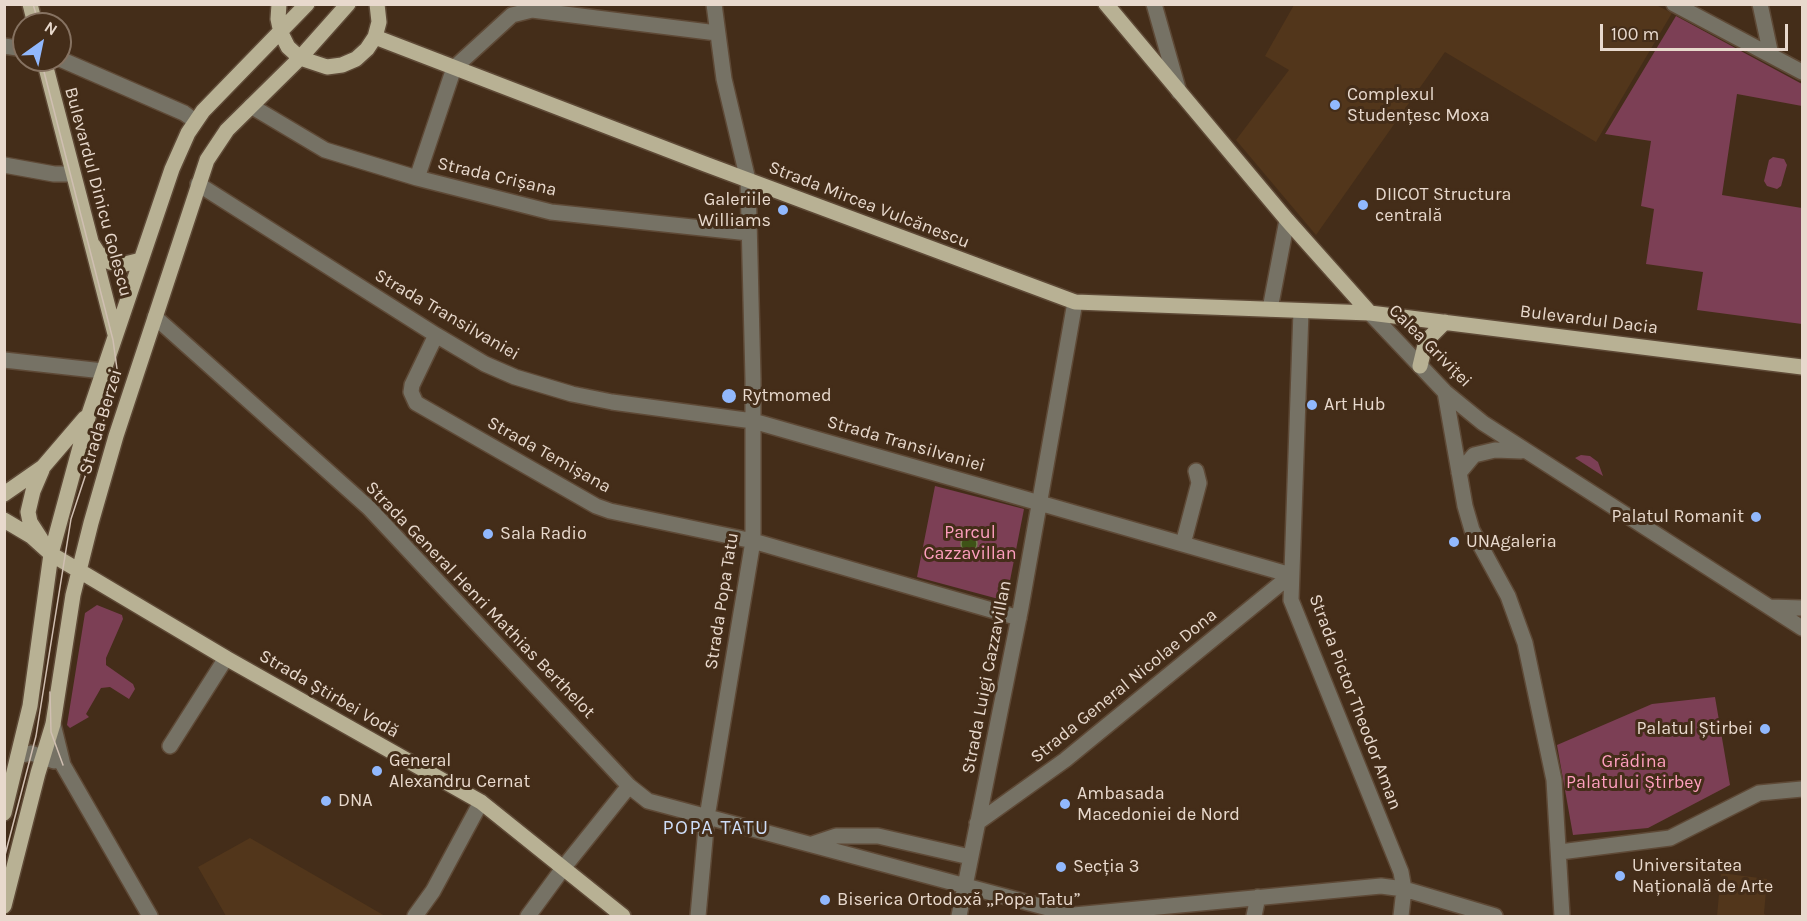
<!DOCTYPE html>
<meta charset="utf-8">
<style>
body{margin:0}
#map{position:relative;width:1807px;height:921px;overflow:hidden;background:#442d19;font-family:Karla,sans-serif}
canvas{display:block}
.frame{position:absolute;inset:0;border:6px solid #e8d9cd;pointer-events:none}
.north{position:absolute;left:12px;top:12px;width:60px;height:60px;box-sizing:border-box;background:#442d19;border:2px solid #867261;border-radius:50%;rotate:33deg;font-size:16px;font-weight:700;line-height:24px;text-align:center;color:#e8d9cd}
.north::after{content:'';display:block;margin:auto;width:21px;height:27px;background:#91b8fd;clip-path:polygon(50% 0,100% 100%,50% 72%,0 100%)}
.scale{position:absolute;left:1600px;top:24px;width:188px;height:27px;box-sizing:border-box;border:3px solid #e8d9cd;border-top:0;padding-left:8px;font-size:18px;line-height:21px;white-space:nowrap;color:#e8d9cd;-webkit-text-stroke:4px #442d19;paint-order:stroke}
</style>
<div id="map">
<canvas width="1807" height="921"></canvas>
<div class="frame"></div>
<div class="north">N</div>
<div class="scale">100 m</div>
</div>
<script>
const g = document.querySelector('canvas').getContext('2d');
g.lineJoin = 'round';
function paint(path, color) {
  g.fillStyle = color;
  g.fill(path, 'evenodd');
}
function poly(rows) {
  const path = new Path2D();
  for (const r of rows) {
    if (r.length === 3) {
      path.moveTo(r[0] + r[2], r[1]);
      path.arc(r[0], r[1], r[2], 0, 2 * Math.PI);
      continue;
    }
    path.moveTo(r[0], r[1]);
    for (let i = 2; i < r.length; i += 2) path.lineTo(r[i], r[i + 1]);
  }
  return path;
}
function stroke(path, color, width, dash) {
  g.strokeStyle = color;
  g.lineWidth = width;
  g.lineCap = dash ? 'butt' : 'round';
  g.setLineDash(dash || []);
  g.stroke(path);
}
function label(font, color, halo, rows, align = 'center') {
  g.font = font + ' Karla,sans-serif';
  g.lineWidth = 6;
  g.setLineDash([]);
  g.textBaseline = 'middle';
  g.strokeStyle = halo;
  g.fillStyle = color;
  for (const [text, x, y, turn = 0] of rows) {
    g.save();
    g.translate(x, y);
    g.rotate((+turn || 0) * Math.PI / 180);
    g.textAlign = isNaN(turn) ? turn : align;
    if (halo) g.strokeText(text, 0, 0);
    g.fillText(text, 0, 0);
    g.restore();
  }
}
paint(poly([
 [1656,5,1672,13,1596,142,1445,52,1316,235,1236,140,1289,70,1265,56,1294,5],
 [250,838,385,916,226,916,198,867],
 [1721,873,1767,879,1764,914,1768,916,1717,916]
]), '#52361b');
paint(poly([
 [1676,16,1802,84,1802,106,1737,94,1722,195,1802,208,1802,324,1697,310,1703,272,1646,264,1654,209,1641,206,1651,141,1605,134],
 [1773,157,1784,159,1787,165,1781,186,1777,189,1767,186,1764,181,1769,160],
 [1581,455,1590,456,1598,462,1603,476,1575,458],
 [935,486,1024,509,1006,601,917,577],
 [97,605,122,615,123,619,106,658,106,665,133,684,135,689,129,699,110,687,101,688,86,714,89,717,70,728,67,725,85,613],
 [1715,697,1730,785,1648,828,1573,835,1557,745,1652,704]
]), '#7c3f55');
const water = poly([
 [969,544,8]
]);
paint(water, '#3e5316');
stroke(water, '#717b4d', 1.5);
const minor = poly([
 [1154,4,1179,92],
 [1674,4,1802,72],
 [1760,4,1771,55],
 [4,46,24,49],
 [60,59,184,113,195,121],
 [251,106,325,150,417,178,551,212,749,233],
 [4,165,54,174,73,174],
 [417,178,454,68,512,15,532,10,717,33],
 [198,184,436,335,485,364,515,377,572,394,612,402,753,421,1291,575],
 [1270,309,1287,220],
 [1301,311,1291,600,1401,872,1404,889,1401,916],
 [1370,313,1445,392,1483,423,1802,628],
 [155,317,369,508,629,786,648,801,1074,915,1381,886,1404,889,1495,916],
 [436,335,412,385,411,392,416,403,596,506,610,511,753,541,1019,618],
 [4,360,103,371],
 [1445,392,1465,506,1472,530,1508,596,1525,643,1554,780,1562,916],
 [1459,473,1474,455,1495,450,1521,451],
 [1183,544,1199,483,1196,471],
 [1770,607,1802,608],
 [53,724,63,765,150,916],
 [170,746,226,658],
 [18,756,31,753,54,761],
 [977,823,1065,760,1291,575],
 [812,844,836,836,878,836,970,857],
 [1560,852,1670,838,1759,793,1802,789],
 [415,916,433,891,481,802],
 [528,916,564,867,629,786],
 [698,916,707,817,753,541,753,379,748,180,724,79,714,4],
 [959,916,1021,607,1075,302],
 [1254,916,1258,897]
]);
const major = poly([
 [30,4,35,24],
 [279,4,278,19,281,33,288,47,300,58,327,67,342,65,356,59,367,49,375,37,379,22,377,4],
 [1106,4,1287,220,1370,313],
 [375,37,705,164,1075,302,1370,313,1802,367],
 [44,60,115,334],
 [93,245,98,253,110,262,121,265,141,260],
 [1420,366,1426,341,1445,322],
 [4,494,43,467,85,418],
 [4,520,31,536,51,554,226,658,481,802,623,916],
 [41,539,30,522,28,512,33,491,42,470],
 [4,813,30,706,51,554,89,414,172,169,188,133,203,111,307,4],
 [4,906,38,773,53,724,73,595,91,523,116,436,207,160,227,130,300,58,348,4]
]);
stroke(minor, '#5e4936', 18);
stroke(major, '#5e4936', 18);
stroke(minor, '#767265', 15);
stroke(major, '#b8b194', 15);
stroke(poly([
 [33,4,39,24],
 [50,692,51,732,63,765],
 [4,859,36,736,71,519,115,386,117,369,113,340,41,60]
]), '#d0bfb2', 1.5);
for (const [x, y, r, color] of [
 [1335,105,6,"#91b8fd"],
 [1363,205,6,"#91b8fd"],
 [783,210,6,"#91b8fd"],
 [729,396,8,"#91b8fd"],
 [1312,405,6,"#91b8fd"],
 [1756,517,6,"#91b8fd"],
 [488,534,6,"#91b8fd"],
 [1454,542,6,"#91b8fd"],
 [1765,729,6,"#91b8fd"],
 [377,771,6,"#91b8fd"],
 [326,801,6,"#91b8fd"],
 [1065,804,6,"#91b8fd"],
 [1061,867,6,"#91b8fd"],
 [1620,876,6,"#91b8fd"],
 [825,900,6,"#91b8fd"]
]) {
  const dot = new Path2D();
  dot.arc(x, y, r, 0, 2 * Math.PI);
  g.fillStyle = color;
  g.fill(dot);
  stroke(dot, '#442d19', 2);
}
label('18px', '#e8d9cd', '#442d19', [
 ["Complexul",1347,95],
 ["Studențesc Moxa",1347,116],
 ["DIICOT Structura",1375,195],
 ["centrală",1375,216],
 ["Galeriile",771,200,"right"],
 ["Williams",771,221,"right"],
 ["Rytmomed",742,396],
 ["Art Hub",1324,405],
 ["Palatul Romanit",1744,517,"right"],
 ["Sala Radio",500,534],
 ["UNAgaleria",1466,542],
 ["Palatul Știrbei",1753,729,"right"],
 ["General",389,761],
 ["Alexandru Cernat",389,782],
 ["Ambasada",1077,794],
 ["Macedoniei de Nord",1077,815],
 ["DNA",338,801],
 ["Universitatea",1632,866],
 ["Națională de Arte",1632,887],
 ["Secția 3",1073,867],
 ["Biserica Ortodoxă „Popa Tatu”",837,900]
], 'left');
label('18px', '#e8d9cd', '#442d19', [
 ["Strada Crișana",497,177,13],
 ["Bulevardul Dinicu Golescu",98,192,75],
 ["Strada Mircea Vulcănescu",869,205,21],
 ["Strada Transilvaniei",447,315,30],
 ["Bulevardul Dacia",1589,320,7],
 ["Calea Griviței",1430,346,45],
 ["Strada Berzei",101,422,-73],
 ["Strada Transilvaniei",906,444,16],
 ["Strada Temișana",549,455,29],
 ["Strada General Henri Mathias Berthelot",480,600,46],
 ["Strada Popa Tatu",722,601,-81],
 ["Strada Luigi Cazzavillan",987,677,-79],
 ["Strada General Nicolae Dona",1124,686,-39],
 ["Strada Știrbei Vodă",329,694,30],
 ["Strada Pictor Theodor Aman",1355,702,69]
]);
label('18px', '#fe9fbf', '#442d19', [
 ["Parcul",970,533],
 ["Cazzavillan",970,554],
 ["Grădina",1634,762],
 ["Palatului Știrbey",1634,783]
]);
g.letterSpacing = '1.5px';
label('20px', '#ceddf7', '#442d19', [
 ["POPA TATU",716,828]
]);
g.letterSpacing = '0px';
</script>
